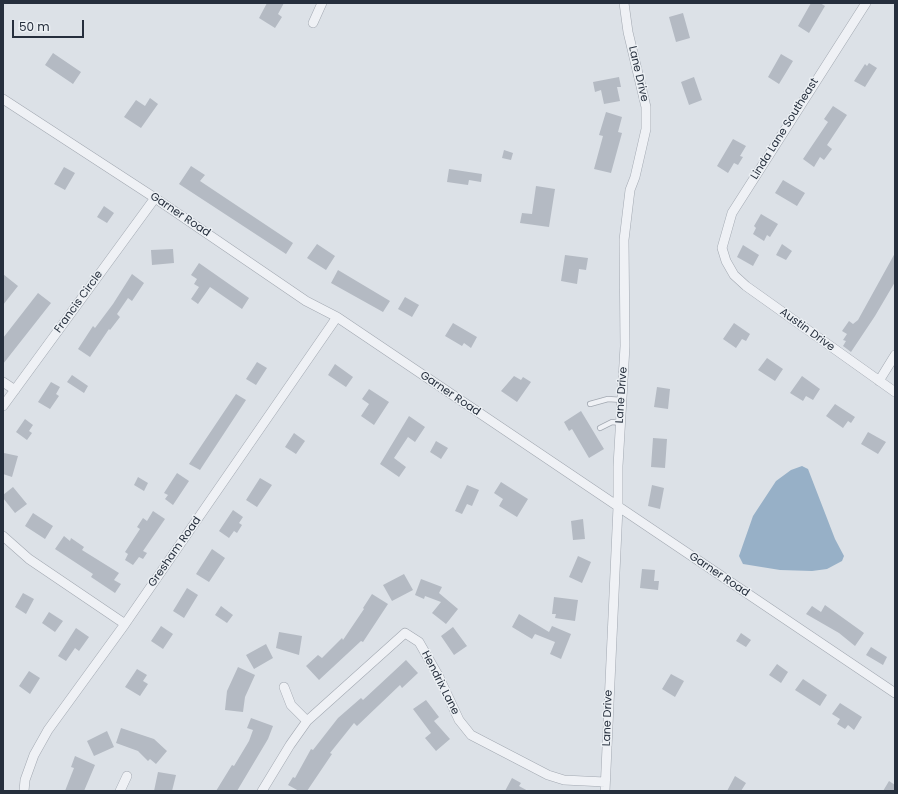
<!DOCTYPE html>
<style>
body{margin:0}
#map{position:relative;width:898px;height:794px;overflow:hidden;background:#dce1e7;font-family:Poppins,sans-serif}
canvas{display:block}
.frame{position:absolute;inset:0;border:4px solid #262f3d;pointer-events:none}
.scale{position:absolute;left:12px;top:20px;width:72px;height:18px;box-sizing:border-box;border:2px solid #262f3d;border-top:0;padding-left:5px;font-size:12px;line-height:14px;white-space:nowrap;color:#262f3d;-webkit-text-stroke:3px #ecf0f4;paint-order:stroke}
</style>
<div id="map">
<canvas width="898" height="794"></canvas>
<div class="frame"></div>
<div class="scale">50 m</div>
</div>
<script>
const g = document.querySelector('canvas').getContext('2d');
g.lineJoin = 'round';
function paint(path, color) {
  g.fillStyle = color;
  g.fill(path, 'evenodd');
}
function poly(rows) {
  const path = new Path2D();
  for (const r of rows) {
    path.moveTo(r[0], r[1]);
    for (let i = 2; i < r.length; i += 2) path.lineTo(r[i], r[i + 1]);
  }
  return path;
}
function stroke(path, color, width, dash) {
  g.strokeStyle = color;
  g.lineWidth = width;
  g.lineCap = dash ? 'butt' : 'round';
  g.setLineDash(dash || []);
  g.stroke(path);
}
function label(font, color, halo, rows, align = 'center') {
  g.font = font + ' Poppins,sans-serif';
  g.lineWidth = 3;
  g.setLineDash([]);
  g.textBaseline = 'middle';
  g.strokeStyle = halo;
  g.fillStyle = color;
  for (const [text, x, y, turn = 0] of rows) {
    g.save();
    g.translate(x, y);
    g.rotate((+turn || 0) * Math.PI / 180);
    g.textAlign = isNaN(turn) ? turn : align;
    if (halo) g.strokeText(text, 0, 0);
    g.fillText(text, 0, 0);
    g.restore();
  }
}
paint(poly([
 [802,466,808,469,835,539,844,556,842,561,827,569,812,571,780,570,743,564,739,556,753,516,776,481,791,470]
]), '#97b0c7');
paint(poly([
 [267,3,284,3,278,14,282,17,275,28,259,18],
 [811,3,820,3,825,6,809,33,798,26],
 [683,13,690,38,676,42,669,17],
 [53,53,81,72,73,84,45,65],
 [781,54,793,61,779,84,768,77],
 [869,63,877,68,865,87,854,81,865,64,867,66],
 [619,77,621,87,617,87,620,101,604,104,601,90,595,92,593,82],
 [694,77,702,100,689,105,681,82],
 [150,98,158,104,141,128,124,117,136,100,145,106],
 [833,106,847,115,827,145,832,149,824,160,820,157,814,167,803,159,828,122,824,119],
 [606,112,622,117,618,132,622,133,611,173,594,169,603,136,599,135],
 [733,139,746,146,740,156,743,157,738,165,734,163,728,173,717,166],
 [504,150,513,153,511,160,502,158],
 [191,166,205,175,200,181,293,243,286,254,179,184],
 [64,167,75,173,65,190,54,184],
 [449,169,482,174,481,182,469,180,468,185,447,182],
 [783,180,805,193,797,206,775,193],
 [536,186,555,189,549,227,520,223,522,213,532,214],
 [104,206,114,213,107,223,97,217],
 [761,214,778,224,770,237,767,235,764,241,753,234,756,228,754,226],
 [317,244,335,256,326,270,307,258],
 [782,244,792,251,786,260,776,255],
 [743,245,759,255,753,266,737,257],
 [173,249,174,263,152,265,151,250],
 [895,253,895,282,875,316,851,352,843,346,846,341,843,340,847,334,842,331,849,321,853,324,858,320],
 [565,255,588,258,586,270,579,269,577,284,561,281],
 [199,263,249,298,242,309,210,287,198,304,191,299,199,287,194,284,197,279,191,275],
 [338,270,390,301,383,312,331,283],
 [3,274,18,286,3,305],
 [132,274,144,283,132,301,128,298,117,314,120,317,110,330,109,329,90,357,78,349,93,326,95,328,113,304],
 [38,293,51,303,3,364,3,338],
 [405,297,419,305,412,317,398,309],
 [453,323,477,337,471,348,464,343,462,346,445,336],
 [734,323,750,334,746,341,742,339,736,348,723,339],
 [767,358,783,369,775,381,758,370],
 [257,362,267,368,256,385,246,379],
 [335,364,353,377,346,387,328,375],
 [72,375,88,386,84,393,67,382],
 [514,376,521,380,523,377,531,382,517,402,501,391],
 [802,376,820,389,813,400,806,396,803,401,790,393],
 [51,382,60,387,56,394,59,396,50,409,38,402],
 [657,387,670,389,668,409,654,407],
 [369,389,389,402,374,425,361,416,369,404,362,399],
 [236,394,246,400,200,470,189,464],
 [835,404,855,417,851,423,848,421,843,428,826,416],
 [581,411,604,449,589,458,572,429,569,431,564,422],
 [409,416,425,427,415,442,408,437,394,458,406,467,399,477,380,464],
 [25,419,33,425,29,431,32,433,27,440,16,432],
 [868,432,886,442,878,454,861,444],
 [294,433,305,441,296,454,285,447],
 [653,438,667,439,665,468,651,467],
 [436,441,448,448,441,459,430,452],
 [4,453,18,456,12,477,3,474],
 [177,473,189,481,173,505,165,499,168,495,164,493],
 [138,477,148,483,144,491,134,485],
 [260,478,272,485,257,507,246,500],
 [501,482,528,499,517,517,499,506,503,499,494,493],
 [467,485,479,490,472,506,467,504,462,514,455,511],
 [652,485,664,488,660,509,648,506],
 [13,487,27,504,15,513,3,498,3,495],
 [233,510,243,517,239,523,242,525,237,533,234,531,229,538,219,531],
 [153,511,165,519,143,551,147,553,143,559,139,557,133,565,125,560,128,554,125,552,140,529,137,527,143,518,147,521],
 [33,513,53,526,45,539,25,526],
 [583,519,585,539,573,540,571,521],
 [64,536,70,541,71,538,84,547,82,550,119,573,114,580,121,584,115,593,91,577,93,574,55,549],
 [212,549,225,558,209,582,196,574],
 [578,556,591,562,582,583,569,577],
 [642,569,655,570,654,581,659,581,658,590,640,588],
 [404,574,413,590,392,601,383,585],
 [421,579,442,587,439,593,458,609,446,624,432,613,441,602,425,596,424,599,415,595],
 [187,588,198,595,184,618,173,611],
 [23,593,34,599,26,614,15,607],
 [372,594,388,604,363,642,361,641,319,680,306,666,318,655,322,658,342,638,343,640,364,609,363,608],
 [554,597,578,600,575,621,555,618,556,614,552,614],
 [825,605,864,633,855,646,839,633,806,614,812,606,821,612],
 [221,606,233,615,227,623,215,615],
 [49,612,63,621,55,632,42,623],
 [519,614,549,632,552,626,571,634,561,659,550,654,555,642,535,634,532,639,512,627],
 [161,626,173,634,163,649,151,641],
 [453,627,467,646,454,655,441,636],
 [76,628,89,637,79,651,75,648,66,661,58,656],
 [279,632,302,636,299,655,276,648],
 [741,633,751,640,746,647,736,641],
 [266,644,273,658,254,669,246,655],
 [871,647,887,657,883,665,866,655],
 [406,660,418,673,402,688,400,685,357,726,354,723,330,753,332,754,307,791,299,791,288,785,293,777,295,778,311,749,313,750,338,718,361,698,363,700],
 [777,664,788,672,781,683,769,675],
 [238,667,255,675,245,697,243,712,225,710,227,691],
 [137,669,147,675,143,681,148,684,140,696,125,687],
 [29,671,40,678,30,694,19,686],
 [671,674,684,681,675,697,662,689],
 [803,679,827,695,820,706,795,690],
 [426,700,439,717,434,721,450,739,436,751,425,738,431,733,413,709],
 [840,703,862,717,854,730,848,725,845,729,837,724,840,719,832,714],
 [251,718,273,726,268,739,237,791,216,791,232,765,234,766,249,741,253,730,247,728],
 [121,728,154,739,167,751,156,764,150,759,148,761,138,751,116,743],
 [107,731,114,747,94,756,87,741],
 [75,756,95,765,84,791,65,791,74,768,71,767],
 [158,772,176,775,172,791,154,791],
 [735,776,746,783,741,791,727,791],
 [512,778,521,783,519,786,528,791,505,791],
 [889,781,895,785,895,791,883,791]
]), '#b4bac3');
const lane = poly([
 [590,404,608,399,622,400],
 [600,428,612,422,621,423]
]);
const street = poly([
 [866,3,732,213,722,248,726,261,734,275,746,286,895,392],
 [313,23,322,3],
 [3,99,155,198,306,301,337,317,895,693],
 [879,381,895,355],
 [3,382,15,390],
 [3,406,155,198],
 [3,536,29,559,125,624],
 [284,687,291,705,307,721],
 [24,791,25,780,34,755,48,730,125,624,337,317],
 [120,791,127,776],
 [262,791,290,745,307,721,405,633,419,642,439,677,459,720,471,735,548,775,564,780,605,782],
 [605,791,618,507,618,466,625,346,624,240,630,190,635,177,646,129,646,107,628,32,624,3]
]);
stroke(lane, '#a2a8b1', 6);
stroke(street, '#a2a8b1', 10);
stroke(lane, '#eff1f5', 4.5);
stroke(street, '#eff1f5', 9);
label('11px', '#262f3d', '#ecf0f4', [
 ["Lane Drive",638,74,77],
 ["Linda Lane Southeast",785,129,-58],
 ["Garner Road",180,215,34],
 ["Francis Circle",79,302,-54],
 ["Austin Drive",807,330,36],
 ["Garner Road",450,394,34],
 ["Lane Drive",622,395,-86],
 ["Gresham Road",175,552,-55],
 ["Garner Road",719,575,34],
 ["Hendrix Lane",440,683,63],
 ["Lane Drive",608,718,-88]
]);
</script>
